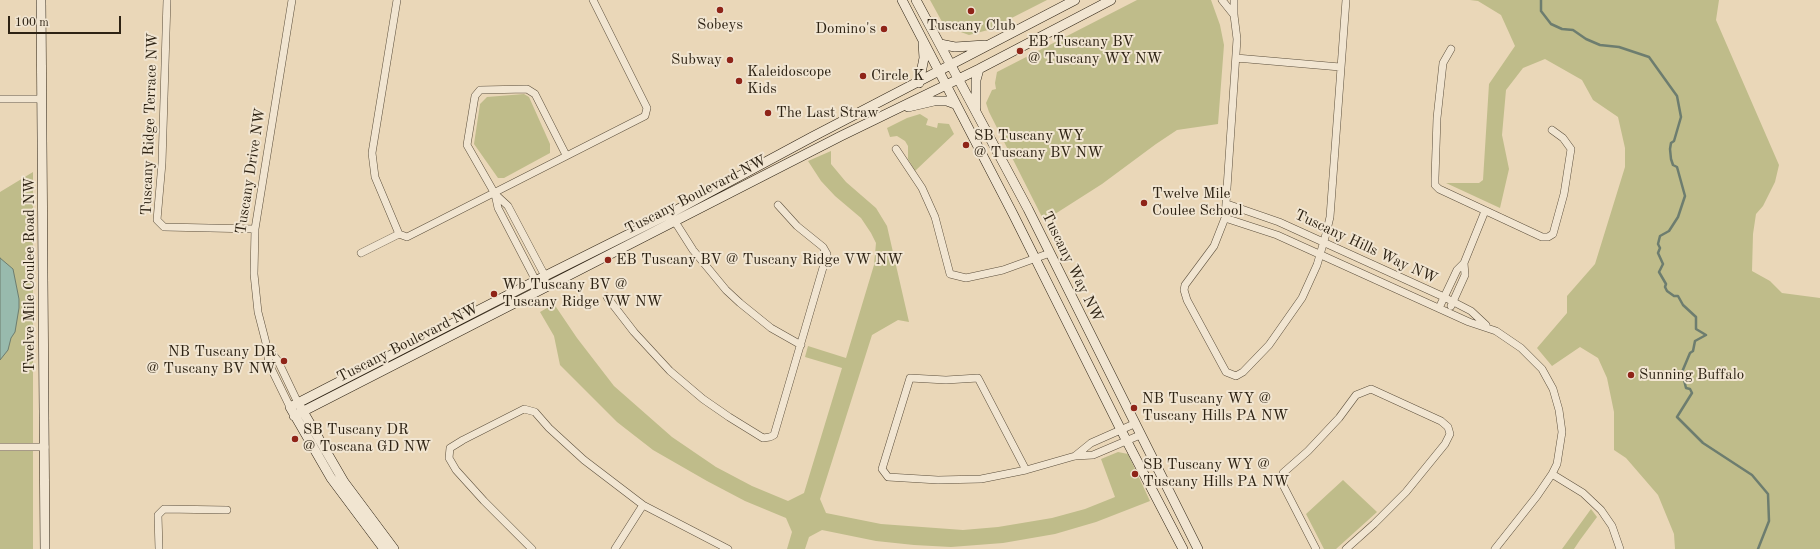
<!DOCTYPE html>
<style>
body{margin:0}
#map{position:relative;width:1820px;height:549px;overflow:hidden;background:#ead7b8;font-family:"Old Standard TT",serif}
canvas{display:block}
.scale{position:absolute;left:8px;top:16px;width:113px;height:18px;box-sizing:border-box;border:2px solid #2d2213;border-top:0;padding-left:5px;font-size:12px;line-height:14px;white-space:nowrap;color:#2d2213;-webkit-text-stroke:3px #f1e5d1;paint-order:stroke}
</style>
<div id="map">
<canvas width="1820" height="549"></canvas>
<div class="scale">100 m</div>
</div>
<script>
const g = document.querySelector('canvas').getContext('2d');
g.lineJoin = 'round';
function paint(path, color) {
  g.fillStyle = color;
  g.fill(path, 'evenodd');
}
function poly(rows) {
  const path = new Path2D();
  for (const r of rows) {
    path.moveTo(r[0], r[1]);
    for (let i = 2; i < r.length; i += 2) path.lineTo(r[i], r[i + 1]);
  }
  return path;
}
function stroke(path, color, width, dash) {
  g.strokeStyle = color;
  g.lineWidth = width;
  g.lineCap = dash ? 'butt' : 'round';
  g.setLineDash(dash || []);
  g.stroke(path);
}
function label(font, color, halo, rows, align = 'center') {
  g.font = font + ' "Old Standard TT",serif';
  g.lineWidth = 4;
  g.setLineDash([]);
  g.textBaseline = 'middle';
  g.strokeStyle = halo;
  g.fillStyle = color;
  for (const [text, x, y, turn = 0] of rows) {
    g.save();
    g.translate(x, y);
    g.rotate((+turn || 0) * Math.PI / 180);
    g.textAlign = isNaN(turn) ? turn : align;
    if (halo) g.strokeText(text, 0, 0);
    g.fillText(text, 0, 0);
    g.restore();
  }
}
paint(poly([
 [930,0,1047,0,988,30,969,35,958,31,946,29],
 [1137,0,1211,0,1220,25,1224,45,1218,124,1177,130,1156,144,1102,184,1044,221,989,112,986,103,992,90,996,89,995,83,997,72],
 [1470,0,1719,0,1716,20,1779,165,1775,182,1763,206,1756,214,1753,234,1752,271,1770,281,1782,293,1820,298,1820,549,1675,549,1674,534,1658,495,1626,458,1614,450,1614,412,1607,378,1598,358,1580,347,1552,366,1537,348,1567,313,1567,296,1595,264,1625,167,1625,148,1618,117,1593,100,1582,80,1545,59,1523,68,1506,90,1502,135,1509,169,1500,208,1446,183,1479,183,1483,180,1489,84,1515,46,1501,15,1478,1],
 [524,94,529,97,550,144,550,153,504,178,498,178,474,144,480,104,487,97],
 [920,114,928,119,926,125,937,128,938,123,949,124,954,134,915,171,908,159,908,146,905,141,897,136,890,137,887,128,907,118],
 [831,151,831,164,846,182,876,208,887,226,909,322,898,320,872,335,820,499,826,513,881,524,963,530,998,527,1052,518,1085,509,1115,497,1101,459,1118,452,1128,454,1150,501,1096,522,1055,534,1003,543,951,547,914,545,876,541,822,530,809,537,805,549,787,549,792,532,786,518,745,501,707,481,653,450,617,422,560,365,554,336,540,312,554,304,577,338,614,386,672,437,716,467,752,486,788,501,804,493,842,368,805,357,808,346,846,358,874,265,876,243,871,233,861,218,835,196,821,181,808,161],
 [33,172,33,549,0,549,0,192],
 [1343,480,1377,512,1336,549,1324,549,1306,514],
 [1591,509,1597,517,1580,540,1574,549,1562,549]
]), '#bfbc8a');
const water = poly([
 [0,258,13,269,19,299,19,308,15,332,11,338,8,350,0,360,0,258]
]);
paint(water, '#98baad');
stroke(water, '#6d7d6f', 1);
stroke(poly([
 [1541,0,1541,11,1551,24,1562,29,1573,30,1586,39,1600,45,1619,47,1649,57,1677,96,1681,117,1674,141,1671,143,1670,149,1671,159,1673,165,1677,167,1685,196,1678,217,1669,231,1660,236,1658,244,1660,248,1658,253,1663,264,1659,272,1666,284,1665,287,1667,291,1674,296,1678,296,1683,305,1696,317,1696,329,1706,335,1695,341,1693,351,1690,353,1682,372,1686,388,1690,389,1692,393,1677,417,1703,443,1752,475,1768,494,1769,521,1758,549]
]), '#6d7d6f', 2.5);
const street = poly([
 [167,0,162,163,157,220,164,227,255,229],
 [397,0,372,153,375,177,399,234,407,237,645,116,647,108,593,0],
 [1222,0,1234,15],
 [1234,0,1234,15,1237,39,1225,218,1214,246,1185,285,1184,290,1187,300,1226,372,1236,376,1243,372,1269,345,1302,298,1317,265,1326,234,1330,217,1346,0],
 [1451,49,1443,63,1437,118,1435,178,1435,185,1439,189,1542,237,1548,237,1553,234,1564,194,1571,149,1563,138,1552,130],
 [1236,58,1340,67],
 [0,99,42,99],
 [896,149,922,188,935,217,950,274,966,278,1003,270,1050,253],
 [495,194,498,208,536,281,539,283],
 [1227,204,1279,222,1444,297,1471,311,1486,325],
 [672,217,693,250,726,290,740,303,771,328,801,345],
 [1225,218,1277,235,1469,322,1496,331,1521,348,1542,369,1553,389,1559,410,1562,432,1557,464,1552,474,1537,496,1495,549],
 [361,253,399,234],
 [545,288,545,276,508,206,495,194,467,145,475,96,480,90,527,89,535,94,566,155],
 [607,297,634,332,670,371,703,399,729,417,763,438,770,437,774,435,827,254,823,247,797,226,778,205],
 [1451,306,1465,275,1464,263,1485,211],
 [1439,308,1457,270,1464,263],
 [267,347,278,361,298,403],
 [290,407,269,364,267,347,258,312,254,274,255,229,292,0],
 [0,447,45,447],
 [1075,456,1091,443,1134,424],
 [1026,470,978,378,946,380,910,378,882,469,888,477,938,480,981,479,1026,470,1075,456,1093,455,1140,435],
 [1552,474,1583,493,1601,510,1612,526,1620,549],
 [643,505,728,549],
 [159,549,158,515,164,509,227,510],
 [532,549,484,501,456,470,449,458,450,448,463,440,524,409,535,412,549,428,584,460,643,505,615,549],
 [1316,549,1282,483,1283,473,1308,451,1339,418,1356,395,1371,389,1441,421,1448,427,1450,434,1445,444,1406,492,1374,524,1346,549]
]);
const secondary = poly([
 [41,0,45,549],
 [902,0,1013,214,1121,430,1183,549],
 [916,0,1028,209,1198,549],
 [940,44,955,47,985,45],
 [919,83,924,58,923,43],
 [908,107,934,101,947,101,955,104],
 [976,108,976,80,979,69],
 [301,408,344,482,394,549],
 [294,416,841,136,979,69,1111,0],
 [384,549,331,478,290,407,545,276,669,214,812,137,1075,0]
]);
stroke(street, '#5c4f3c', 8);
stroke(secondary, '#2d2213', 10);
stroke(street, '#f1e5d1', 7);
stroke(secondary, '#f1e5d1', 9);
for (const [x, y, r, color] of [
 [720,10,4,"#8f2418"],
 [971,11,4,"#8f2418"],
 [884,29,4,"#8f2418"],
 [1020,51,4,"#8f2418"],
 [730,60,4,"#8f2418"],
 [863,76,4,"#8f2418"],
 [739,81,4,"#8f2418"],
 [768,113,4,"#8f2418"],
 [966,145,4,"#8f2418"],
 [1144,203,4,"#8f2418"],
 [608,260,4,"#8f2418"],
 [494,294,4,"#8f2418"],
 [284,361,4,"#8f2418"],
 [1631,375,4,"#8f2418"],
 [1134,408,4,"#8f2418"],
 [295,439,4,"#8f2418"],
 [1135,474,4,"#8f2418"]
]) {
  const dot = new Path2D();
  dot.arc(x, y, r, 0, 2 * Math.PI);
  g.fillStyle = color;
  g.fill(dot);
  stroke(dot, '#f1e5d1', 1.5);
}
label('15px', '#2d2213', '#f1e5d1', [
 ["Sobeys",720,25,"center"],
 ["Tuscany Club",971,26,"center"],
 ["Domino's",876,29,"right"],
 ["EB Tuscany BV",1028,42],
 ["@ Tuscany WY NW",1028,59],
 ["Subway",722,60,"right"],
 ["Kaleidoscope",747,72],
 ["Kids",747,89],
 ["Circle K",871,76],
 ["The Last Straw",776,113],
 ["SB Tuscany WY",974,136],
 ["@ Tuscany BV NW",974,153],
 ["Twelve Mile",1152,194],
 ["Coulee School",1152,211],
 ["EB Tuscany BV @ Tuscany Ridge VW NW",616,260],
 ["Wb Tuscany BV @",502,285],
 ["Tuscany Ridge VW NW",502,302],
 ["NB Tuscany DR",276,352,"right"],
 ["@ Tuscany BV NW",276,369,"right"],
 ["Sunning Buffalo",1639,375],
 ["NB Tuscany WY @",1142,399],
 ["Tuscany Hills PA NW",1142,416],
 ["SB Tuscany DR",303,430],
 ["@ Toscana GD NW",303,447],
 ["SB Tuscany WY @",1143,465],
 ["Tuscany Hills PA NW",1143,482]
], 'left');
label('15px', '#2d2213', '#f1e5d1', [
 ["Tuscany Ridge Terrace NW",150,124,-88],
 ["Tuscany Drive NW",251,171,-81],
 ["Tuscany Boulevard NW",696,195,-27],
 ["Tuscany Hills Way NW",1366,247,25],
 ["Tuscany Way NW",1072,267,64],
 ["Twelve Mile Coulee Road NW",30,275,-90],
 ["Tuscany Boulevard NW",408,343,-27]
]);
</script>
